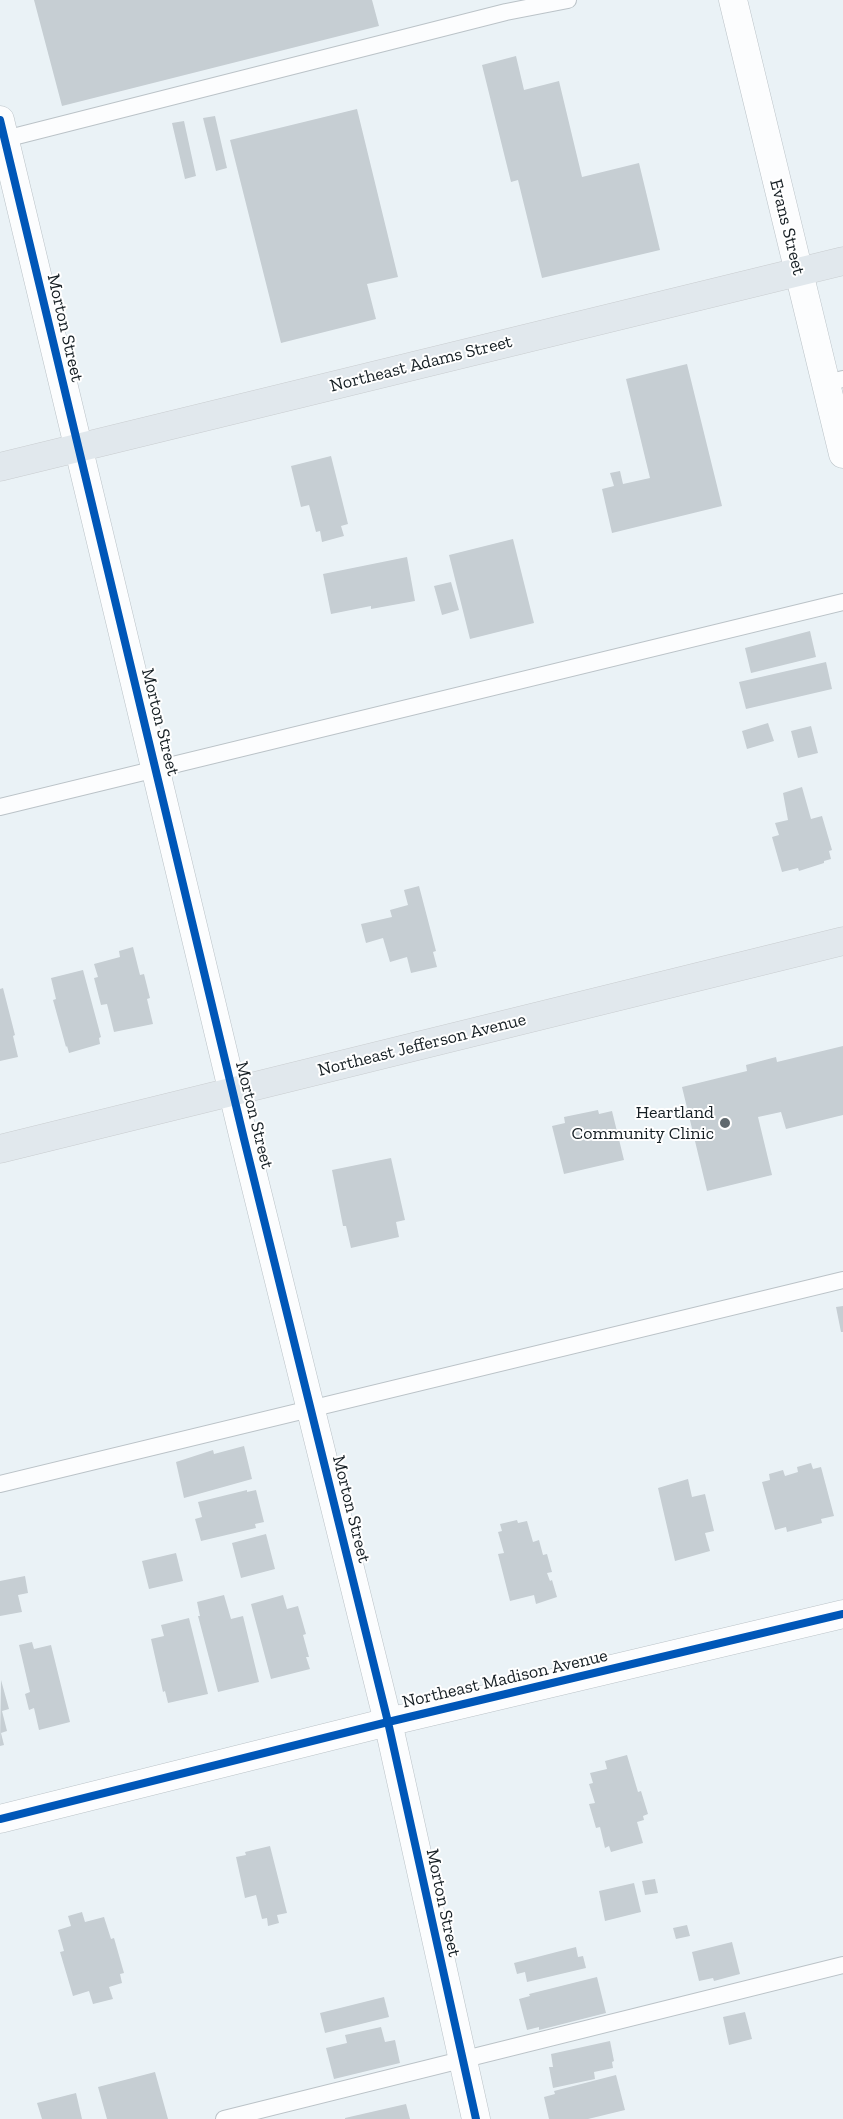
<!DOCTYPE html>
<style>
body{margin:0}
canvas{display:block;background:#eaf2f6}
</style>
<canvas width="843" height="2119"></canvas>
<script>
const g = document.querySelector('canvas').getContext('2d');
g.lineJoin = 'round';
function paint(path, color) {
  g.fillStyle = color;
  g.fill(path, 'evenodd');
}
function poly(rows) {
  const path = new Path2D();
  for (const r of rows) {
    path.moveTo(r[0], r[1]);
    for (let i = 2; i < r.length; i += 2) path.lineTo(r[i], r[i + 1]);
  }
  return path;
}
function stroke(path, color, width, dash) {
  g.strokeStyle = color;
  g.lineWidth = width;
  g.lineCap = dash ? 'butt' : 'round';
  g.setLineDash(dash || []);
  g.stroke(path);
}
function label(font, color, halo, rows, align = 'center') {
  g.font = font + ' "Zilla Slab",serif';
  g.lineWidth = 4;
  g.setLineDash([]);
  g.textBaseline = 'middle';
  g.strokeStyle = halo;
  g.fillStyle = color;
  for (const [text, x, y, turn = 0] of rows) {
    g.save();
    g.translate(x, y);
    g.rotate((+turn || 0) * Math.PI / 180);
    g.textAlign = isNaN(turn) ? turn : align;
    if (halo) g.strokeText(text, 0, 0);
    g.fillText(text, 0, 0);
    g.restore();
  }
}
paint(poly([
 [34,0,372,0,379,26,62,106],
 [516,56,524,90,559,81,582,177,639,163,660,250,542,278,518,180,511,182,482,65],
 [357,109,398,277,367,284,376,319,281,343,230,140],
 [215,116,227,168,216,171,203,118],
 [184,121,196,176,185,179,172,123],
 [687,364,722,506,612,533,602,489,614,486,610,473,620,471,623,484,650,478,626,379],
 [331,456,348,524,341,526,344,536,322,542,320,531,316,532,309,505,301,507,291,466],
 [513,539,534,623,470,639,449,555],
 [407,557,415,601,371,609,371,606,331,614,323,574],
 [451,582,459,610,442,615,434,586],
 [810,631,816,657,751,673,745,648],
 [826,662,832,689,746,709,739,682],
 [768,723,774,741,747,749,742,731],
 [811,726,818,753,798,758,791,731],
 [802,787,811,819,822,816,832,850,829,851,831,859,824,861,824,863,799,871,798,868,782,872,772,837,779,835,775,823,788,820,783,793],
 [419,886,436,951,433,952,437,967,411,973,407,957,390,962,383,938,366,943,361,924,392,917,390,910,408,905,404,890],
 [133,947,140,975,144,974,150,998,147,999,153,1024,114,1032,107,1004,101,1005,94,978,98,977,94,964,120,957,119,951],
 [83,970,101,1037,99,1038,100,1044,69,1053,67,1046,66,1047,53,1000,56,999,51,978],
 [3,988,15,1035,13,1036,18,1057,0,1061,0,989],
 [843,1046,843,1115,786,1129,781,1112,758,1117,772,1175,707,1191,682,1087,747,1071,746,1065,776,1057,777,1062],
 [598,1110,599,1114,612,1111,624,1160,564,1174,552,1126,565,1123,564,1117],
 [391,1158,405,1220,396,1222,399,1237,351,1248,346,1226,343,1226,332,1170],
 [843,1306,843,1332,841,1332,836,1307],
 [244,1446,252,1479,184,1498,176,1462,213,1450,214,1454],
 [811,1463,813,1469,821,1467,834,1516,821,1519,822,1523,787,1532,786,1527,775,1530,762,1482,770,1480,769,1474,783,1470,785,1476,798,1472,797,1467],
 [688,1479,692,1497,705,1494,714,1531,705,1533,710,1551,675,1561,658,1488],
 [247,1490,247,1492,256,1490,264,1522,255,1524,256,1528,201,1541,195,1519,202,1517,198,1502],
 [517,1520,518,1523,527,1521,533,1542,539,1540,543,1555,547,1554,552,1572,547,1573,550,1581,552,1580,557,1597,536,1604,534,1595,510,1601,498,1554,504,1553,498,1532,502,1531,500,1524],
 [266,1534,275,1569,241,1578,232,1543],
 [176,1553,183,1581,149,1589,142,1561],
 [25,1576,28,1593,18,1595,22,1612,0,1616,0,1581],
 [224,1595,231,1619,243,1616,259,1682,218,1692,198,1616,200,1616,197,1602],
 [283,1595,287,1609,298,1606,306,1634,303,1635,309,1657,306,1657,310,1669,271,1679,251,1604],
 [189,1618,208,1694,168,1703,165,1691,163,1692,151,1639,164,1636,161,1625],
 [32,1642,34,1649,51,1645,70,1722,39,1730,34,1708,29,1710,25,1694,30,1692,19,1645],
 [1,1680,9,1709,2,1711,7,1731,1,1733,4,1745,0,1746],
 [627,1755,638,1792,641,1791,648,1814,643,1816,644,1820,637,1822,643,1843,611,1852,609,1846,605,1848,600,1827,596,1828,589,1804,595,1803,589,1784,593,1783,590,1773,607,1769,605,1761],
 [270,1846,287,1913,277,1915,279,1923,268,1926,267,1918,262,1919,256,1895,245,1898,236,1857,246,1855,245,1852],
 [655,1879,658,1893,645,1895,642,1881],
 [634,1883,641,1912,605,1921,599,1891],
 [82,1912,85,1922,104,1917,111,1939,114,1938,124,1973,120,1974,122,1983,109,1987,113,1999,93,2004,89,1991,73,1996,60,1952,64,1951,58,1930,71,1926,68,1916],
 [687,1925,690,1936,676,1939,673,1928],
 [732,1942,740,1974,714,1981,713,1978,699,1981,692,1952],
 [576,1947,578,1957,583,1956,586,1968,527,1982,525,1972,517,1974,514,1963],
 [597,1977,606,2013,539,2030,539,2027,527,2030,519,1999,530,1996,529,1994],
 [384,1997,389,2017,325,2033,320,2013],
 [745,2012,752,2039,729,2045,723,2017],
 [381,2027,385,2042,395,2040,400,2063,334,2079,326,2048,347,2043,345,2035],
 [610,2041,614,2061,612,2062,613,2068,594,2072,595,2079,553,2088,549,2067,553,2067,551,2054],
 [155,2072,168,2119,107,2119,98,2087],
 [616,2075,625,2110,588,2119,549,2119,544,2097,555,2094,554,2091],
 [76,2093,82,2119,42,2119,37,2103],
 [406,2104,410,2119,345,2119,345,2118]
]), '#c6ced3');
const lane = poly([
 [5,139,506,12,568,0],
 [825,383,843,379],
 [0,807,843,602],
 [0,1484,843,1280],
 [224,2119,843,1965]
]);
const street = poly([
 [733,0,843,454],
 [0,120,244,1139,388,1722,476,2119],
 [0,1819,388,1722,843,1614]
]);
const primary = poly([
 [0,467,843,261],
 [0,1149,843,941]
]);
stroke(lane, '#bbc3c8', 18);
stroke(street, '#bbc3c8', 29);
stroke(primary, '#c9cdd0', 29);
stroke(lane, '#fcfdfe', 16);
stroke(street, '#fcfdfe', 28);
stroke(primary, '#e1e8ed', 28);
stroke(poly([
 [0,120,244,1139,388,1722,476,2119],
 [0,1819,388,1722,843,1614]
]), '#0057b8', 8);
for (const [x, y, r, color] of [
 [725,1123,6,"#60696e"]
]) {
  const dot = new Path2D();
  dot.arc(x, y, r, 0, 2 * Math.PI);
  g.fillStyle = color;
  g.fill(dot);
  stroke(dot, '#fff', 2);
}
label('18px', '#161f24', '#fff', [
 ["Evans Street",787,227,76],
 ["Morton Street",65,328,77],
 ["Northeast Adams Street",421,364,-14],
 ["Morton Street",160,722,76],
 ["Northeast Jefferson Avenue",422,1045,-14],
 ["Morton Street",254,1115,76],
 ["Morton Street",351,1509,76],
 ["Northeast Madison Avenue",505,1679,-13],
 ["Morton Street",443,1903,78]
]);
label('18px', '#161f24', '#fff', [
 ["Heartland",714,1113],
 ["Community Clinic",714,1134]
], 'right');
</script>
